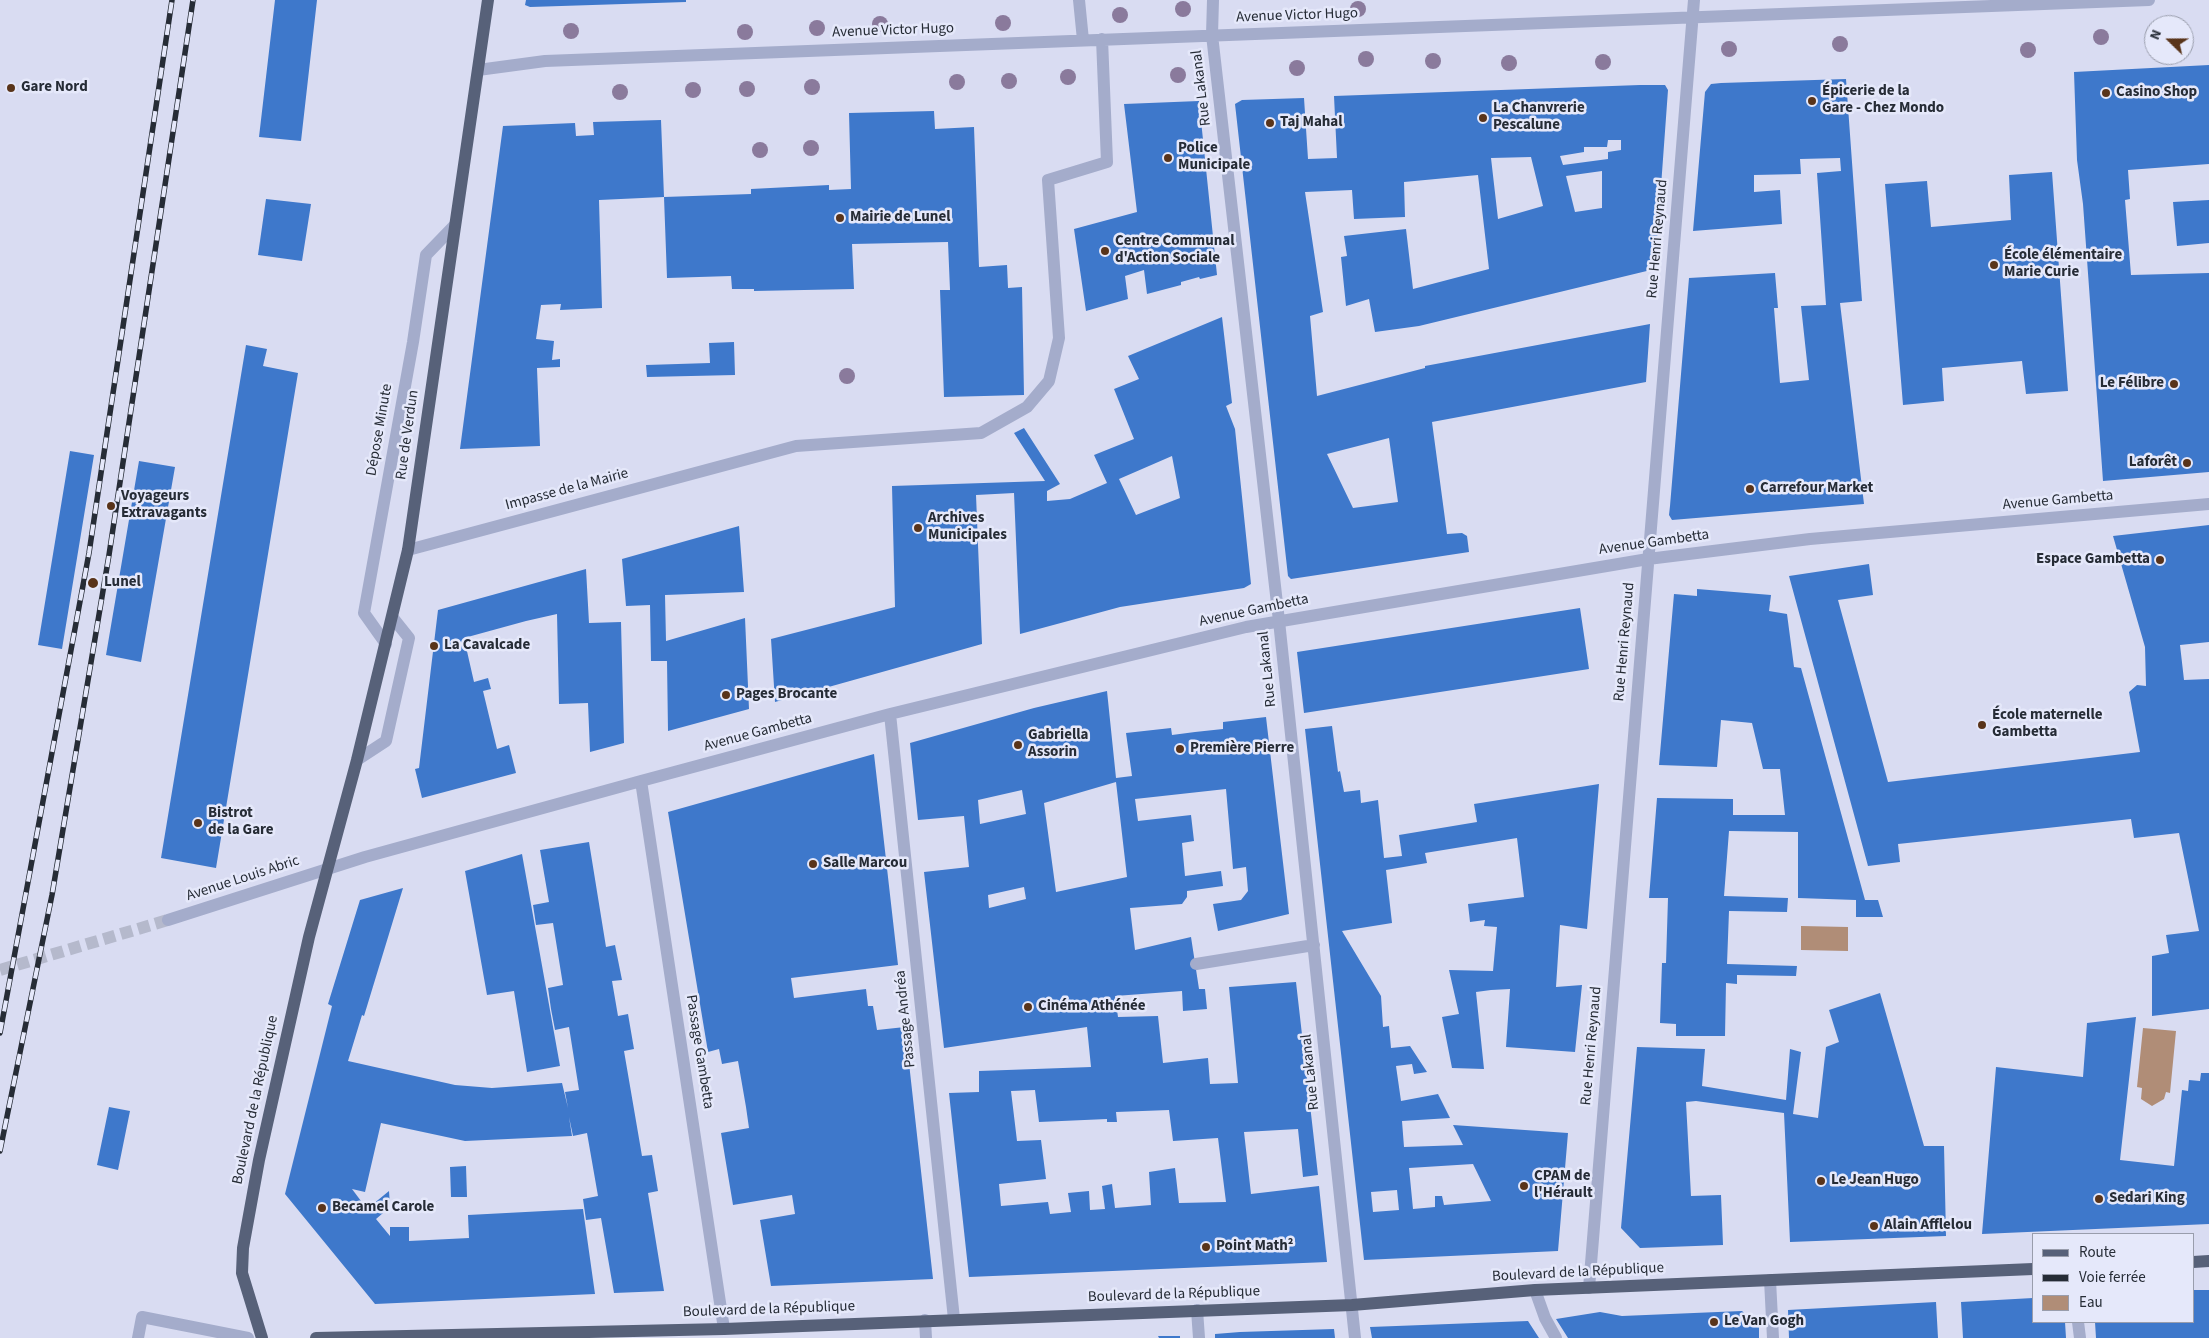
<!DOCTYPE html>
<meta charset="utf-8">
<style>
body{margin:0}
#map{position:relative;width:2209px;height:1338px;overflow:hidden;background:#d9dcf2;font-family:"Source Sans 3",sans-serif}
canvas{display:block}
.legend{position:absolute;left:2032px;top:1233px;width:162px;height:90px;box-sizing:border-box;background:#e5e8fa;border:1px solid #999dac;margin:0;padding:6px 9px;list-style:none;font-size:15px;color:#262c36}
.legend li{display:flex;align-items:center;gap:10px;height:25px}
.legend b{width:25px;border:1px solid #999dac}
.north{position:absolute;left:2144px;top:15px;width:50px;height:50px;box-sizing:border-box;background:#e5e8fa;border:1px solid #999dac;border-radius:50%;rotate:292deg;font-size:14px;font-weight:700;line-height:20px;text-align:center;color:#262c36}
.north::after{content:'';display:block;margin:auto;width:18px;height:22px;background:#59341a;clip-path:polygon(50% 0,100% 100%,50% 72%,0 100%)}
</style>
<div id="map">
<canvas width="2209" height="1338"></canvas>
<ul class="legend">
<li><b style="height:6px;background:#576179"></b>Route</li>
<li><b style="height:6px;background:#262c36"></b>Voie ferrée</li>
<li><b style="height:14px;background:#b08d77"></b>Eau</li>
</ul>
<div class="north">N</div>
</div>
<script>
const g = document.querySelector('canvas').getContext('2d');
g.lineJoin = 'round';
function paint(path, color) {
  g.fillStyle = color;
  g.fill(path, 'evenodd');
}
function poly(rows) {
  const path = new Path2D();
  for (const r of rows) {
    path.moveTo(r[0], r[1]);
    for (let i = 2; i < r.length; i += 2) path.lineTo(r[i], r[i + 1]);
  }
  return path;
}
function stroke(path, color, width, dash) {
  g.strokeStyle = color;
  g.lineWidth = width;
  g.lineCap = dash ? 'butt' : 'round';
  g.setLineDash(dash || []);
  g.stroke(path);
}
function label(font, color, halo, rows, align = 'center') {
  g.font = font + ' "Source Sans 3",sans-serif';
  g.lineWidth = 5;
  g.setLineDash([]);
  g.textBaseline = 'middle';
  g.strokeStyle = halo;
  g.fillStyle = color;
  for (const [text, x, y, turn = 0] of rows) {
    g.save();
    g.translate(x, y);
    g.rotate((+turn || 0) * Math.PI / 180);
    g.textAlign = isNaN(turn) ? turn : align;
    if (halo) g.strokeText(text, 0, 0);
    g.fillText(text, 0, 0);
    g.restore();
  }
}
paint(poly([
 [1801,926,1848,927,1848,951,1801,950],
 [2143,1028,2176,1031,2170,1093,2166,1092,2164,1099,2152,1106,2141,1099,2142,1088,2137,1087]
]), '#b08d77');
paint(poly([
 [275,0,317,0,301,141,259,137],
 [526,0,686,0,686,2,530,7,525,5],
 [2209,65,2209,164,2128,170,2130,199,2125,200,2131,275,2209,273,2209,472,2103,481,2083,204,2077,160,2074,72],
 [1846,79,1862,301,1840,303,1864,504,1672,520,1669,515,1670,506,1689,278,1775,273,1778,308,1774,308,1780,383,1809,380,1801,306,1826,305,1817,173,1841,171,1840,158,1800,159,1801,174,1754,175,1754,192,1780,190,1782,224,1693,231,1705,92,1711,84,1721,83],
 [1640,85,1665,85,1668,90,1655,269,1419,326,1375,332,1369,299,1346,306,1341,257,1347,256,1344,236,1406,229,1413,289,1489,269,1478,175,1404,182,1405,217,1354,219,1352,190,1305,192,1323,312,1310,316,1317,396,1425,368,1425,366,1650,324,1646,382,1432,422,1447,534,1462,533,1467,536,1469,552,1291,579,1288,576,1235,104,1242,100,1304,98,1308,159,1337,158,1334,96],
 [1608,140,1621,140,1621,150,1608,152,1608,159,1563,165,1560,156,1584,152,1584,147,1607,147],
 [1531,157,1543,206,1498,219,1491,158],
 [1602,171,1602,208,1575,212,1566,176],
 [1389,438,1398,502,1353,508,1327,454],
 [1199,101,1217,275,1200,279,1199,277,1181,282,1181,285,1147,294,1144,270,1125,276,1128,299,1086,311,1074,229,1137,212,1124,104],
 [934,111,935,129,974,127,979,267,1007,265,1008,288,1022,287,1024,395,944,397,940,290,950,290,948,242,852,244,854,289,754,291,754,289,732,289,731,276,667,278,664,197,751,194,751,189,829,185,829,190,851,189,849,113],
 [661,120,664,197,599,200,602,308,560,310,561,304,541,305,536,339,554,341,552,360,560,359,560,367,537,368,540,446,460,449,503,126,575,123,576,136,594,135,593,122],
 [2052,172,2068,391,2026,394,2022,361,1942,368,1944,401,1903,405,1885,184,1927,181,1931,227,2011,220,2009,175],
 [266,199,311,204,302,261,258,255],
 [2209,200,2209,243,2177,246,2173,202],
 [1222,317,1232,403,1226,406,1235,429,1251,584,1244,588,1120,607,1020,634,1014,493,976,495,982,644,775,702,771,639,895,607,892,486,1045,481,1014,433,1024,428,1060,484,1047,491,1047,501,1070,499,1107,483,1094,455,1134,439,1114,389,1139,379,1128,356],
 [1172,456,1180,498,1136,515,1119,479],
 [734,342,735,375,647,377,646,365,710,363,709,343],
 [246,345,267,349,263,366,298,373,216,868,161,858],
 [70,451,94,455,62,649,38,645],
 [139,461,175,467,141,662,106,655],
 [2209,525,2209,642,2180,645,2184,680,2209,679,2209,1009,2152,1016,2152,956,2169,953,2166,935,2199,931,2179,833,2134,838,2131,819,1898,844,1900,862,1868,866,1789,576,1869,564,1873,595,1838,600,1888,782,2140,752,2129,692,2137,685,2146,686,2145,647,2113,536],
 [739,526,744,592,665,595,666,641,745,618,749,709,668,731,667,661,651,661,650,605,626,606,622,559],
 [586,569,589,623,621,622,624,743,590,752,588,703,559,704,557,614,526,621,464,638,474,682,488,678,491,689,483,691,497,749,509,745,516,773,422,798,415,769,419,768,438,610],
 [1697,589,1771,595,1769,611,1787,614,1794,667,1801,668,1865,900,1878,900,1883,917,1856,917,1856,900,1798,898,1798,832,1729,831,1724,896,1788,898,1787,912,1729,911,1727,964,1797,966,1796,976,1737,975,1737,984,1726,983,1725,1036,1676,1036,1676,1024,1660,1023,1662,963,1666,963,1668,898,1649,898,1657,798,1733,799,1733,815,1785,815,1780,769,1763,769,1752,723,1721,720,1717,767,1659,765,1674,594,1697,596],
 [1580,608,1589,669,1304,713,1297,652],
 [1107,691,1116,778,1132,776,1126,733,1171,728,1172,735,1195,732,1223,729,1223,722,1266,717,1289,914,1218,931,1213,904,1241,900,1248,891,1246,867,1233,869,1226,789,1135,799,1138,821,1191,815,1194,841,1182,843,1185,876,1221,871,1223,886,1187,891,1187,897,1182,904,1130,908,1135,950,1191,937,1199,989,1205,989,1207,1009,1183,1011,1182,991,1115,996,1118,1017,1158,1016,1163,1063,1208,1058,1210,1084,1238,1083,1229,987,1296,982,1318,1175,1303,1177,1298,1129,1244,1132,1251,1194,1319,1186,1327,1262,969,1277,949,1093,979,1092,979,1071,1091,1067,1087,1027,944,1048,924,872,969,867,964,816,918,820,910,743,1034,708],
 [1116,782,1127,877,1056,892,1044,803],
 [1022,790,1026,814,980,824,978,800],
 [1024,887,1026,899,989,908,988,895],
 [1035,1090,1039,1122,1107,1119,1107,1122,1117,1122,1116,1112,1169,1110,1173,1141,1218,1138,1226,1202,1179,1203,1175,1168,1149,1172,1151,1205,1115,1208,1112,1184,1102,1186,1105,1209,1090,1210,1089,1191,1068,1193,1071,1212,1050,1214,1048,1202,1001,1206,999,1184,1046,1179,1041,1140,1017,1141,1011,1091],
 [1332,726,1338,772,1340,771,1344,792,1360,790,1361,803,1378,800,1384,858,1402,856,1399,835,1477,822,1474,804,1599,784,1587,929,1560,925,1556,987,1582,985,1575,1052,1506,1047,1510,989,1491,990,1476,992,1484,1069,1452,1068,1442,1017,1459,1014,1449,970,1493,971,1497,927,1484,926,1485,920,1470,922,1468,904,1524,897,1517,838,1425,853,1427,863,1386,870,1392,923,1342,931,1381,996,1383,1027,1389,1026,1391,1048,1410,1046,1427,1072,1414,1074,1412,1064,1396,1066,1401,1101,1438,1094,1450,1118,1402,1121,1404,1147,1463,1145,1453,1125,1568,1133,1558,1251,1364,1260,1305,729],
 [1473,1164,1491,1201,1444,1205,1442,1196,1435,1196,1435,1207,1413,1209,1409,1168],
 [1397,1190,1399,1210,1373,1212,1371,1192],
 [874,754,898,965,791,978,794,998,866,989,868,1006,873,1006,877,1030,905,1027,933,1279,771,1286,760,1220,795,1214,792,1195,733,1205,721,1133,749,1128,746,1107,738,1061,722,1064,719,1049,708,1052,668,812],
 [589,842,606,947,615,945,622,980,612,981,618,1016,628,1014,634,1049,624,1051,642,1156,652,1155,658,1191,648,1193,664,1291,614,1293,601,1218,586,1220,583,1199,598,1196,587,1133,573,1136,569,1117,572,1136,465,1141,381,1123,365,1192,352,1189,367,1209,389,1191,390,1207,376,1219,390,1236,390,1227,409,1227,409,1241,469,1238,468,1215,583,1209,595,1294,375,1304,285,1194,332,1006,328,1004,360,900,403,888,364,1016,362,1015,348,1061,455,1085,492,1088,562,1083,568,1108,565,1092,579,1090,569,1027,555,1030,551,1009,548,988,563,985,553,923,536,925,533,905,549,902,540,850],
 [522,854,560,1066,527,1072,514,991,487,995,465,871],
 [1880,993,1924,1146,1944,1146,1946,1236,1790,1242,1784,1113,1696,1101,1686,1102,1691,1196,1721,1195,1723,1245,1640,1248,1621,1228,1637,1047,1705,1049,1702,1086,1786,1100,1790,1049,1801,1052,1793,1114,1818,1118,1826,1047,1839,1042,1829,1010],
 [2136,1017,2120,1160,2174,1166,2182,1090,2188,1091,2189,1080,2200,1081,2201,1073,2209,1073,2209,1224,1982,1234,1996,1067,2083,1077,2087,1023],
 [109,1107,130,1111,118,1170,97,1165],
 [466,1166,467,1197,451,1197,450,1167],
 [2193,1290,2209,1290,2209,1338,2096,1338,2095,1322,2193,1322],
 [2033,1298,2033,1322,2065,1322,2066,1338,1963,1338,1961,1302],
 [1936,1302,1938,1338,1789,1338,1788,1310],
 [1742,1311,1759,1327,1759,1338,1568,1338,1556,1319,1600,1312,1622,1316],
 [1528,1321,1539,1338,1372,1338,1370,1327],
 [1334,1329,1335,1338,1215,1338,1215,1334,1240,1332],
 [1158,1336,1180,1336,1180,1338,1159,1338]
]), '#3e78cb');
stroke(poly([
 [0,970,168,920]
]), '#b5b9cc', 12, [12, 6]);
stroke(poly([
 [1079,0,1083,40],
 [1213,0,1212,35,1279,621,1355,1338],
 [478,70,545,61,2149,0],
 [408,550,796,446,981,433,1027,407,1049,381,1059,338,1048,180,1107,162,1102,39],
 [386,644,364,613,413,342,426,255,455,225],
 [890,714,954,1319],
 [357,760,386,741,409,638,393,618],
 [641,781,724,1329],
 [168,920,365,857,641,781,890,714,1246,627,1648,559,1810,539,2209,504],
 [1196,964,1314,945],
 [1770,1280,1773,1338],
 [1589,1288,1694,0],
 [1535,1290,1545,1318,1556,1338],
 [1197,1310,1199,1338],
 [925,1320,926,1338],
 [2078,1322,2080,1338],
 [138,1338,142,1317,248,1338]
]), '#a4accb', 12);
stroke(poly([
 [2193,1262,2209,1261],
 [262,1338,242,1273,243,1248,259,1160,309,937,357,760,408,550,488,0],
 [316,1338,724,1329,1352,1305,1535,1290,2033,1269]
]), '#576179', 12);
const rail = poly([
 [0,1033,89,553,172,0],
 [0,1151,52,895,109,555,193,0]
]);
stroke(rail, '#262c36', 5.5);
stroke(rail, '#e5e8fa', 4, [11]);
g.fillStyle = '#8a7a9c';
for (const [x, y] of [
 [1183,9],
 [1358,9],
 [1120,15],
 [1003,23],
 [880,24],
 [817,28],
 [571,31],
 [745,32],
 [2101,37],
 [1840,44],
 [1729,49],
 [2028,50],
 [1366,59],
 [1433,61],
 [1603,62],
 [1509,63],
 [1297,68],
 [1178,75],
 [1068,77],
 [1009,81],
 [957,82],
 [812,87],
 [747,89],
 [693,90],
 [620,92],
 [811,148],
 [760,150],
 [847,376]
]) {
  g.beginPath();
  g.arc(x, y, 8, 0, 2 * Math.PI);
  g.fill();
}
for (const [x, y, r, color] of [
 [11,88,5,"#59341a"],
 [2106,93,5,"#59341a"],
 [1812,101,5,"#59341a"],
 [1483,118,5,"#59341a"],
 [1270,123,5,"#59341a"],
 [1168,158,5,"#59341a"],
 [840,218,5,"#59341a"],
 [1105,251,5,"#59341a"],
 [1994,265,5,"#59341a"],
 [2174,384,5,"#59341a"],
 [2187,463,5,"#59341a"],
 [1750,489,5,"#59341a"],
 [111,506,5,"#59341a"],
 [918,528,5,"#59341a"],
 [2160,560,5,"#59341a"],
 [93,583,6,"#59341a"],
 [434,646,5,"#59341a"],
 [726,695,5,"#59341a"],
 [1982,725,5,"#59341a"],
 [1018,745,5,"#59341a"],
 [1180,749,5,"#59341a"],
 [198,823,5,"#59341a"],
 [813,864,5,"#59341a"],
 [1028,1007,5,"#59341a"],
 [1821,1181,5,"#59341a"],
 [1524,1186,5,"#59341a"],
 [2099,1199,5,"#59341a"],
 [322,1208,5,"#59341a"],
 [1874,1226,5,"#59341a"],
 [1206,1247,5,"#59341a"],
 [1714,1322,5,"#59341a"]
]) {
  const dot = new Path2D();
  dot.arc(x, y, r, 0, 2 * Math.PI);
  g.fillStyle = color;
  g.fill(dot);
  stroke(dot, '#e5e8fa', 2);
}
label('15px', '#262c36', '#e5e8fa', [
 ["Avenue Victor Hugo",1297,16,-2],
 ["Avenue Victor Hugo",893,31,-2],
 ["Rue Lakanal",1202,88,-97],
 ["Rue Henri Reynaud",1658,239,-85],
 ["Dépose Minute",380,430,-80],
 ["Rue de Verdun",408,435,-82],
 ["Impasse de la Mairie",567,490,-15],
 ["Avenue Gambetta",2058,501,-5],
 ["Avenue Gambetta",1654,543,-8],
 ["Avenue Gambetta",1254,611,-12],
 ["Rue Henri Reynaud",1625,642,-85],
 ["Rue Lakanal",1268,669,-96],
 ["Avenue Gambetta",758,733,-15],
 ["Avenue Louis Abric",243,879,-18],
 ["Passage Andréa",906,1019,-96],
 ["Rue Henri Reynaud",1592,1046,-85],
 ["Passage Gambetta",699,1052,81],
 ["Rue Lakanal",1311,1072,-96],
 ["Boulevard de la République",256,1100,-78],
 ["Boulevard de la République",1578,1273,-3],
 ["Boulevard de la République",1174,1295,-2],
 ["Boulevard de la République",769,1310,-2]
]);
label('bold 15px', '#262c36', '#e5e8fa', [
 ["Gare Nord",21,88],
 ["Épicerie de la",1822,92],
 ["Gare - Chez Mondo",1822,109],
 ["Casino Shop",2116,93],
 ["La Chanvrerie",1493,109],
 ["Pescalune",1493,126],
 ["Taj Mahal",1280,123],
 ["Police",1178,149],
 ["Municipale",1178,166],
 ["Mairie de Lunel",850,218],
 ["Centre Communal",1115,242],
 ["d'Action Sociale",1115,259],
 ["École élémentaire",2004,256],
 ["Marie Curie",2004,273],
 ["Le Félibre",2164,384,"right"],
 ["Laforêt",2177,463,"right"],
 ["Carrefour Market",1760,489],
 ["Voyageurs",121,497],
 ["Extravagants",121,514],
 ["Archives",928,519],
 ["Municipales",928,536],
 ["Espace Gambetta",2150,560,"right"],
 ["Lunel",104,583],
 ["La Cavalcade",444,646],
 ["Pages Brocante",736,695],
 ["École maternelle",1992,716],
 ["Gambetta",1992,733],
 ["Gabriella",1028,736],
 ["Assorin",1028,753],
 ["Première Pierre",1190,749],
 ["Bistrot",208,814],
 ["de la Gare",208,831],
 ["Salle Marcou",823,864],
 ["Cinéma Athénée",1038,1007],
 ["CPAM de",1534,1177],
 ["l'Hérault",1534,1194],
 ["Le Jean Hugo",1831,1181],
 ["Sedari King",2109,1199],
 ["Becamel Carole",332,1208],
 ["Alain Afflelou",1884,1226],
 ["Point Math²",1216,1247],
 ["Le Van Gogh",1724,1322]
], 'left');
</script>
